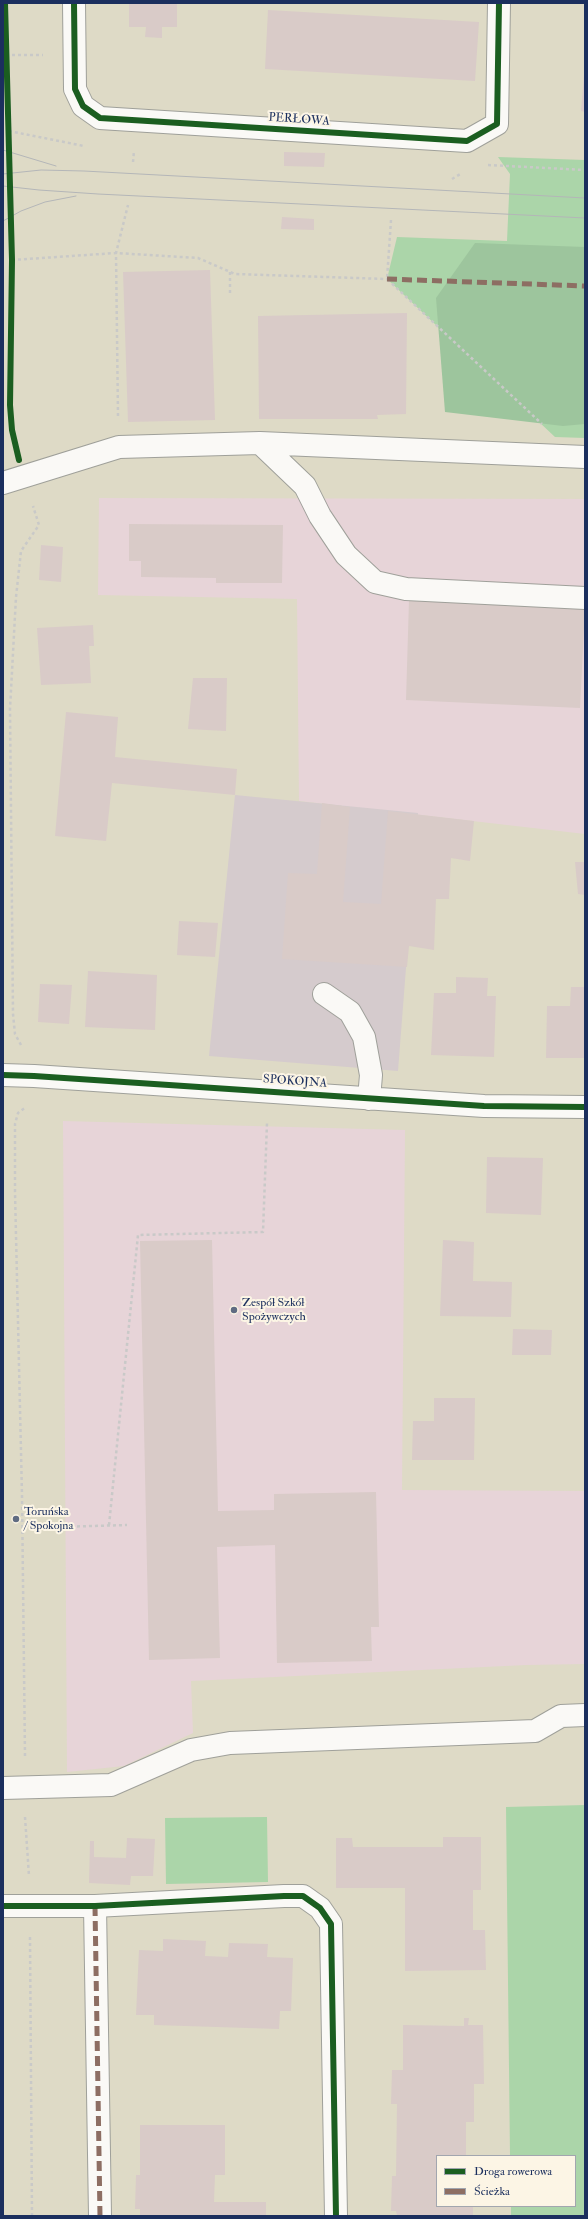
<!DOCTYPE html>
<meta charset="utf-8">
<style>
body{margin:0}
#map{position:relative;width:588px;height:2219px;overflow:hidden;background:#dedac6;font-family:"IM FELL Double Pica",serif}
canvas{display:block}
.frame{position:absolute;inset:0;border:4px solid #1b2f5e;pointer-events:none}
.legend{position:absolute;left:436px;top:2155px;width:140px;height:52px;box-sizing:border-box;background:#fcf5e5;border:1px solid #a2a6af;margin:0;padding:5px 7px;list-style:none;font-size:12px;color:#1b2f5e}
.legend li{display:flex;align-items:center;gap:8px;height:20px}
.legend b{width:20px;border:1px solid #a2a6af}
</style>
<div id="map">
<canvas width="588" height="2219"></canvas>
<div class="frame"></div>
<ul class="legend">
<li><b style="height:5px;background:#1b5e20"></b>Droga rowerowa</li>
<li><b style="height:5px;background:#8d6e63"></b>Ścieżka</li>
</ul>
</div>
<script>
const g = document.querySelector('canvas').getContext('2d');
g.lineJoin = 'round';
function paint(path, color) {
  g.fillStyle = color;
  g.fill(path, 'evenodd');
}
function poly(rows) {
  const path = new Path2D();
  for (const r of rows) {
    path.moveTo(r[0], r[1]);
    for (let i = 2; i < r.length; i += 2) path.lineTo(r[i], r[i + 1]);
  }
  return path;
}
function stroke(path, color, width, dash) {
  g.strokeStyle = color;
  g.lineWidth = width;
  g.lineCap = dash ? 'butt' : 'round';
  g.setLineDash(dash || []);
  g.stroke(path);
}
function label(font, color, halo, rows, align = 'center') {
  g.font = font + ' "IM FELL Double Pica",serif';
  g.lineWidth = 4;
  g.setLineDash([]);
  g.textBaseline = 'middle';
  g.strokeStyle = halo;
  g.fillStyle = color;
  for (const [text, x, y, turn = 0] of rows) {
    g.save();
    g.translate(x, y);
    g.rotate((+turn || 0) * Math.PI / 180);
    g.textAlign = isNaN(turn) ? turn : align;
    if (halo) g.strokeText(text, 0, 0);
    g.fillText(text, 0, 0);
    g.restore();
  }
}
paint(poly([
 [99,498,585,499,585,834,299,801,297,599,98,595],
 [63,1121,405,1130,402,1490,585,1491,585,1664,526,1665,191,1681,193,1733,124,1766,67,1772]
]), '#e7d4d8');
paint(poly([
 [235,795,418,813,398,1071,209,1056]
]), '#d5cbcd');
paint(poly([
 [498,157,585,160,585,438,555,437,387,279,397,237,507,241,510,174],
 [585,1805,585,2216,511,2216,511,2206,575,2206,575,2156,510,2156,506,1807],
 [267,1817,268,1882,166,1884,165,1818]
]), '#abd5a9');
paint(poly([
 [475,243,585,247,585,424,563,426,445,412,436,298]
]), '#9dc59d');
paint(poly([
 [129,3,177,3,177,27,162,27,162,38,145,37,146,27,129,27],
 [268,10,479,22,475,81,265,69],
 [584,75,585,75,585,112,581,111],
 [284,152,325,153,324,167,284,166],
 [282,217,314,219,314,230,281,229],
 [210,270,215,420,128,422,123,272],
 [407,313,406,414,377,415,378,419,259,419,258,316],
 [129,524,283,525,282,583,216,583,216,578,141,577,141,561,129,561],
 [41,545,63,547,61,582,39,580],
 [409,600,585,608,580,708,406,700],
 [93,625,94,646,89,646,91,683,41,685,37,628],
 [193,678,227,678,226,731,188,729],
 [66,712,118,717,115,757,237,769,235,795,112,783,106,841,55,836],
 [322,803,350,807,343,902,381,904,388,811,474,821,470,861,451,858,449,899,436,899,434,950,409,946,407,967,282,959,288,873,317,874],
 [575,862,585,862,585,895,578,894],
 [179,921,218,923,215,957,177,955],
 [88,971,157,975,155,1030,85,1027],
 [456,977,488,978,487,996,496,996,494,1057,431,1055,434,993,456,993],
 [40,984,72,985,69,1024,38,1022],
 [571,987,585,987,585,1058,546,1058,547,1006,570,1006],
 [487,1157,543,1158,541,1215,486,1213],
 [212,1240,218,1511,274,1510,274,1494,376,1492,379,1627,371,1627,372,1661,277,1663,275,1545,217,1547,220,1658,149,1660,140,1241],
 [443,1240,474,1242,473,1281,512,1282,511,1317,440,1316],
 [513,1329,552,1330,551,1355,512,1355],
 [434,1398,475,1398,474,1460,412,1460,413,1421,434,1421],
 [443,1837,481,1837,481,1890,473,1890,473,1930,485,1930,486,1970,405,1971,405,1888,336,1888,336,1838,352,1838,353,1847,443,1847],
 [127,1838,155,1839,153,1876,131,1876,130,1885,89,1883,90,1841,94,1841,94,1857,126,1858],
 [163,1939,206,1941,205,1956,228,1957,229,1943,268,1944,267,1957,293,1958,291,2011,280,2011,279,2029,154,2025,154,2015,136,2015,139,1950,163,1951],
 [464,2018,469,2018,468,2025,483,2025,484,2084,474,2084,474,2122,466,2122,466,2156,437,2156,437,2206,473,2206,473,2216,397,2216,396,2211,391,2211,392,2176,396,2176,397,2104,391,2104,392,2070,403,2070,403,2025,464,2026],
 [140,2125,225,2125,225,2175,215,2175,214,2202,266,2202,266,2216,140,2216,140,2209,135,2209,136,2175,140,2175]
]), '#d9cbc8');
const minor = poly([
 [74,3,75,89,83,106,100,118,467,141,497,124,499,3],
 [260,443,585,457],
 [3,483,119,447,260,443,305,486,320,516,346,555,375,582,406,589,585,598],
 [324,994,350,1012,364,1037,371,1075,369,1099],
 [3,1075,34,1076,484,1106,585,1107],
 [3,1788,111,1785,191,1750,230,1743,535,1731,561,1716,585,1715],
 [3,1906,95,1906,284,1896,303,1896,320,1908,331,1924,336,2216],
 [95,1906,100,2216]
]);
stroke(minor, '#9fa09a', 24);
stroke(poly([
 [6,55,43,55],
 [9,131,84,146],
 [133,162,134,151],
 [488,165,585,170],
 [452,179,462,173],
 [391,220,387,279,542,424],
 [12,260,116,253,198,258,235,274,387,279],
 [230,272,230,295],
 [118,416,116,253,128,205],
 [21,1045,15,1034,13,1014,10,709,16,597,21,551,39,525,33,506],
 [109,1525,138,1235,263,1232,267,1123],
 [23,1528,127,1525],
 [25,1756,22,1495,15,1192,15,1124,18,1113,26,1107],
 [25,1817,29,1876],
 [30,1937,32,2216]
]), '#c9c9c8', 2.5, [3, 3]);
stroke(minor, '#faf9f6', 22);
stroke(poly([
 [3,150,56,166],
 [3,174,41,170,84,171,585,198],
 [3,186,39,190,98,194,585,218],
 [3,221,21,211,45,202,76,196]
]), '#b4b6b8', 1);
stroke(poly([
 [387,279,585,286],
 [95,1906,100,2216]
]), '#8d6e63', 5, [10, 5]);
stroke(poly([
 [5,3,12,260,10,405,12,430,19,460],
 [74,3,75,89,83,106,100,118,467,141,497,124,499,3],
 [3,1075,34,1076,484,1106,585,1107],
 [3,1906,95,1906,284,1896,303,1896,320,1908,331,1924,336,2216]
]), '#1b5e20', 6);
for (const [x, y, r, color] of [
 [234,1310,4,"#5f6b82"],
 [16,1519,4,"#5f6b82"]
]) {
  const dot = new Path2D();
  dot.arc(x, y, r, 0, 2 * Math.PI);
  g.fillStyle = color;
  g.fill(dot);
  stroke(dot, '#fcf5e5', 1.5);
}
label('12px', '#1b2f5e', '#fcf5e5', [
 ["PERŁOWA",299,120,4],
 ["SPOKOJNA",295,1082,4]
]);
label('12px', '#1b2f5e', '#fcf5e5', [
 ["Zespół Szkół",242,1303],
 ["Spożywczych",242,1317],
 ["Toruńska",24,1512],
 ["/ Spokojna",24,1526]
], 'left');
</script>
